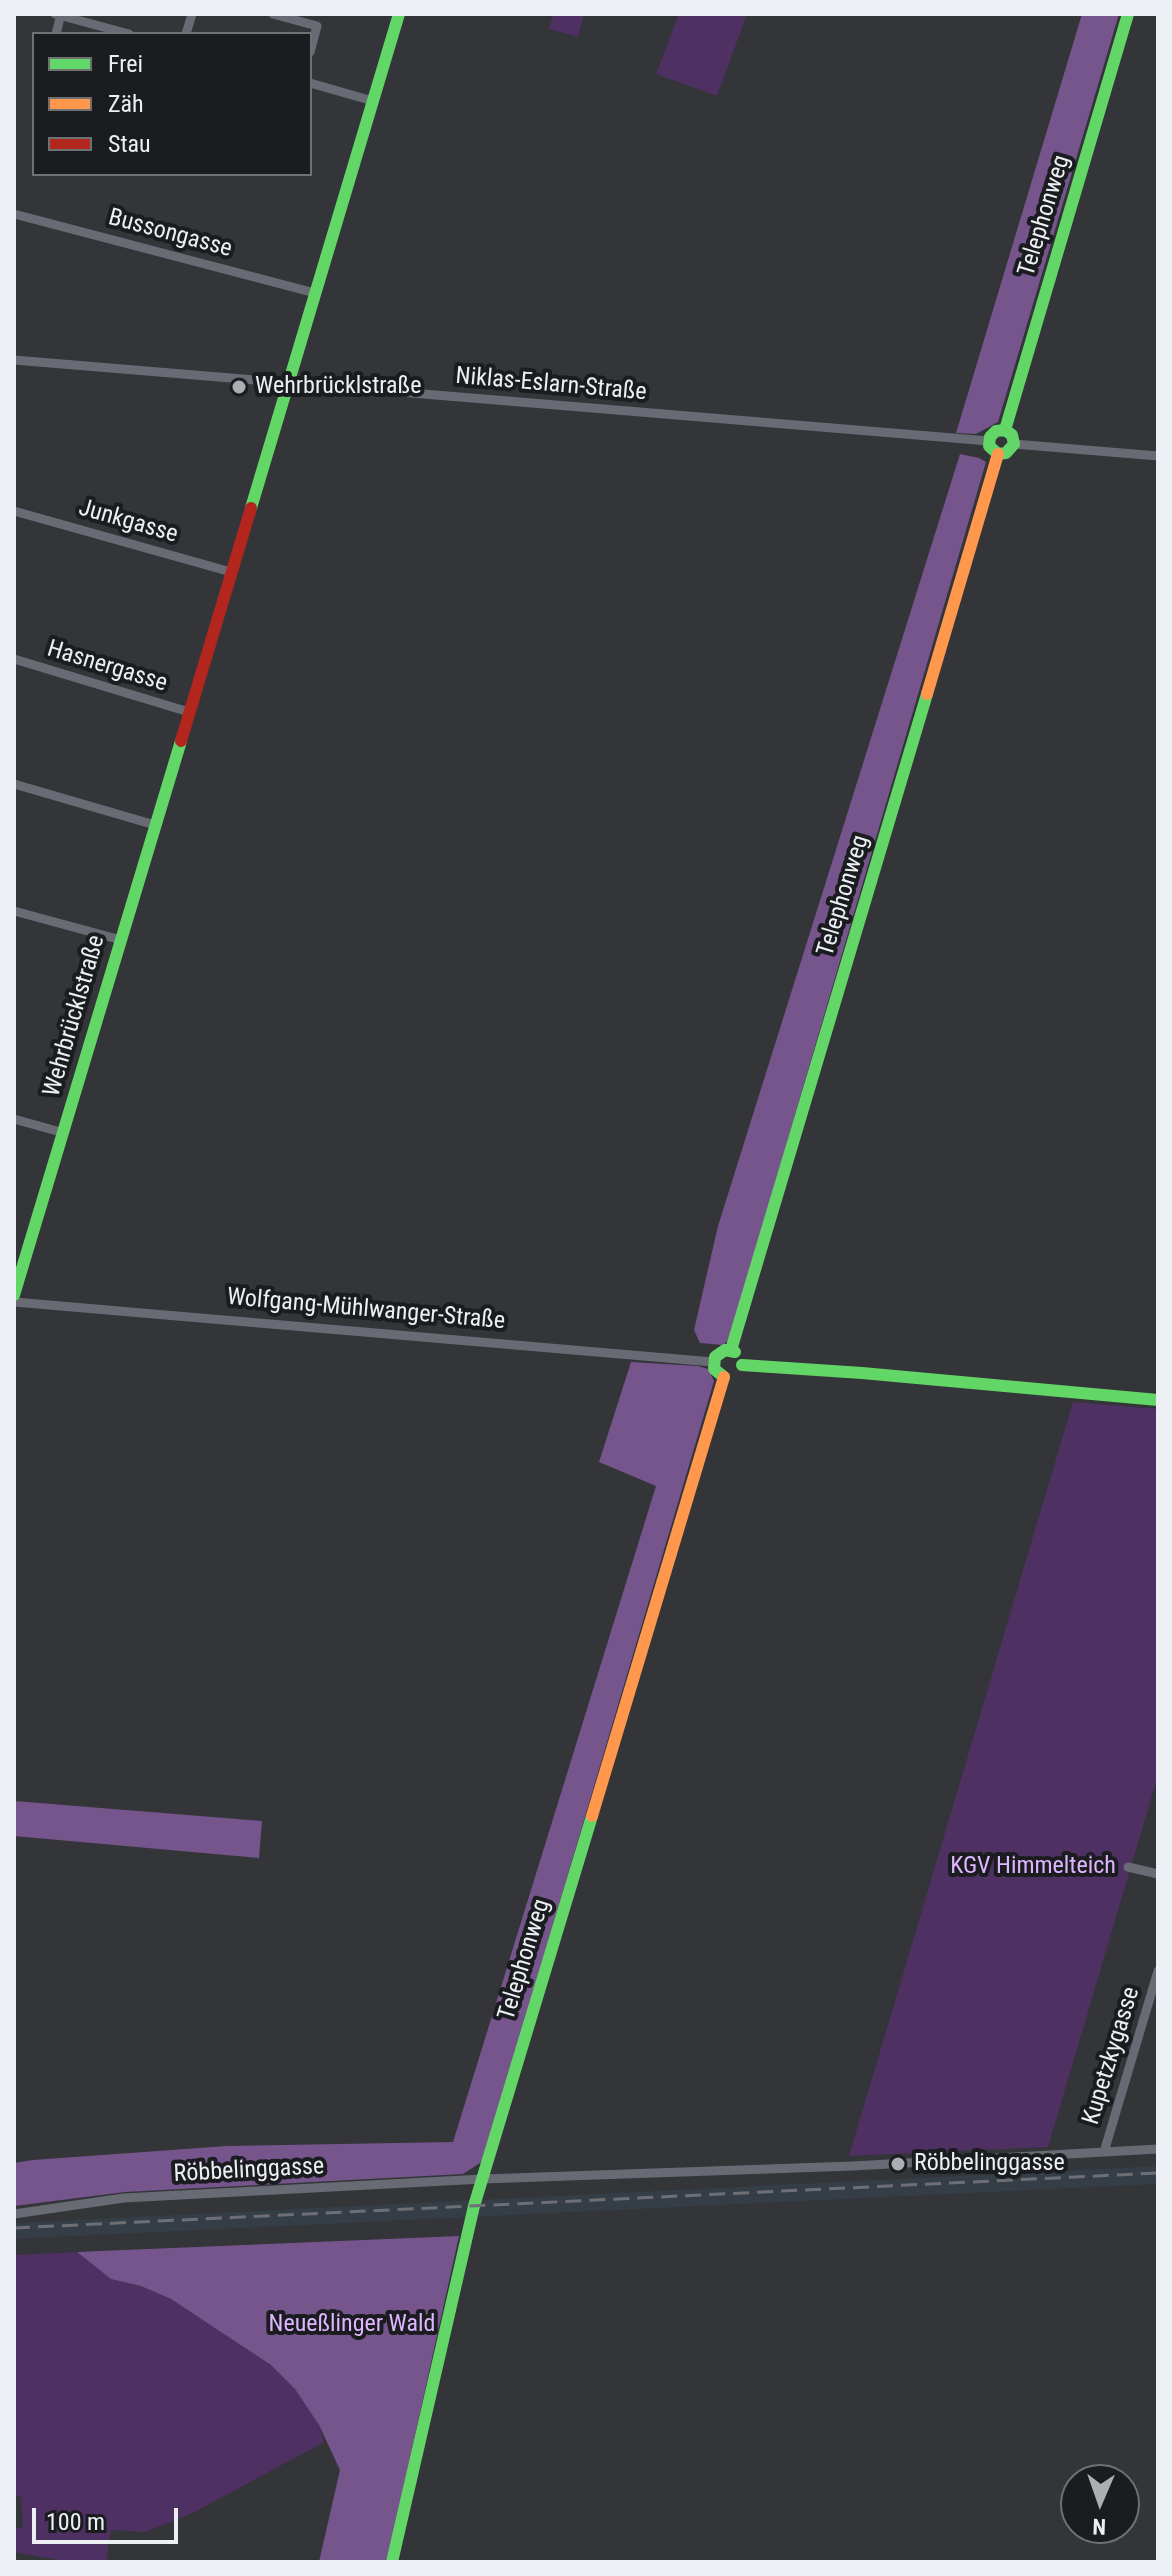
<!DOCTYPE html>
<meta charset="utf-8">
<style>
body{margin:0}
#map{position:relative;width:1172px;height:2576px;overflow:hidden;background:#333538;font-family:"Roboto Condensed",sans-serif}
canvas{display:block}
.frame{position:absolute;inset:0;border:16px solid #eceff3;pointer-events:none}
.legend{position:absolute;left:32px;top:32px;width:280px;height:144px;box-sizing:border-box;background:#1a1c1f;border:2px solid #6e7074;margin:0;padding:10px 14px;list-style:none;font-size:24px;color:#eceff3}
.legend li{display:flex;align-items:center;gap:16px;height:40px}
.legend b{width:40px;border:2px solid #6e7074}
.north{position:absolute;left:1060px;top:2464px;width:80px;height:80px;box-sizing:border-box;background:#1a1c1f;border:2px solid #6e7074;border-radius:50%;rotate:182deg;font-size:22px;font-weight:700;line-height:32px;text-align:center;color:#eceff3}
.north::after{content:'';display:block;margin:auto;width:28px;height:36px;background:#abaeb2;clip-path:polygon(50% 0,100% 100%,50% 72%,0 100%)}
.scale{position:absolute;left:32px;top:2508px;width:146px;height:36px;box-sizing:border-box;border:4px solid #eceff3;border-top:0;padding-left:10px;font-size:24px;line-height:28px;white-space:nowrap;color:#eceff3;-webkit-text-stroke:6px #1a1c1f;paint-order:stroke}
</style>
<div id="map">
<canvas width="1172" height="2576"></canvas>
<div class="frame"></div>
<ul class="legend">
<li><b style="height:10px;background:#63d668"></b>Frei</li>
<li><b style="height:10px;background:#ff974d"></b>Zäh</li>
<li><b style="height:10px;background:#b3261e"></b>Stau</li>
</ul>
<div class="north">N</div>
<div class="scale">100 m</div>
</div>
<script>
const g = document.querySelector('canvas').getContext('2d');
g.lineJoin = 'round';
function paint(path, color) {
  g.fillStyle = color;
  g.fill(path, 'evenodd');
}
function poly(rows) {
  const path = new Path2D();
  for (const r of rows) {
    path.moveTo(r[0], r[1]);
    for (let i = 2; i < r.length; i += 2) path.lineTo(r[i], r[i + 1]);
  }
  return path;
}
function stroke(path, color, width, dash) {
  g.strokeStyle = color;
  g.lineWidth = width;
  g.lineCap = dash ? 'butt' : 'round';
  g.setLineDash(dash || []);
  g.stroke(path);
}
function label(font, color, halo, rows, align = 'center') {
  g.font = font + ' "Roboto Condensed",sans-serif';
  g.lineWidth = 8;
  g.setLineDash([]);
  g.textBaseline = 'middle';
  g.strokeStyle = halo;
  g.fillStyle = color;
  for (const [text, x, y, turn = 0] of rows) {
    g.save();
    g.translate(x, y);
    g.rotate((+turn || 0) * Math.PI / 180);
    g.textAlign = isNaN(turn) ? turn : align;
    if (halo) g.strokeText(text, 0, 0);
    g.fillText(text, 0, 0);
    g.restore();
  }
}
paint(poly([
 [1158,2166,1158,2184,14,2239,14,2223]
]), '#353d47');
paint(poly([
 [553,14,584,14,578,37,549,29],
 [679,14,747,14,717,96,656,74],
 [1073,1402,1158,1409,1158,1775,1048,2147,849,2156],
 [77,2252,111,2279,141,2286,171,2299,271,2365,295,2389,319,2425,324,2442,193,2513,145,2532,111,2530,106,2562,69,2562,14,2552,14,2527,23,2528,21,2497,14,2495,14,2255]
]), '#4e3162');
paint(poly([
 [1082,14,1119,14,998,422,976,434,956,433],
 [960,454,979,458,986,462,729,1340,723,1345,700,1343,694,1330,718,1226],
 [631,1362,698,1366,708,1369,714,1381,483,2161,463,2174,125,2192,14,2206,14,2163,33,2160,227,2146,453,2142,656,1486,599,1462],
 [14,1801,262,1821,259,1858,14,1836],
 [459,2236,387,2562,319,2562,340,2470,319,2425,295,2389,271,2365,171,2299,141,2286,111,2279,77,2252]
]), '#76558d');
stroke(poly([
 [55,14,129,34],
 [273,14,317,26,310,52],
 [56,34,61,14],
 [186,34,192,14],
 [310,83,373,101],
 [14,214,315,293],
 [14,360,989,441],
 [1014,444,1158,456],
 [14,511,231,572],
 [14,659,189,712],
 [14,784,155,825],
 [14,911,121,940],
 [14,1119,64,1133],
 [14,1302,713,1362],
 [1128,1867,1158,1874],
 [1104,2152,1158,1971],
 [14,2214,124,2198,483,2179,853,2166,1158,2149]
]), '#696b74', 9);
stroke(poly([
 [1005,430,1128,14],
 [998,454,989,446,990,437,996,431,1005,430],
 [998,454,1006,453,1014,444,1012,435,1005,430],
 [251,508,399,14],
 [14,1295,181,741],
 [731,1350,927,694],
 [742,1365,862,1373,1158,1400],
 [724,1377,714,1369,715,1357,725,1350,735,1352],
 [392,2562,474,2206,592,1816]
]), '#63d668', 12);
stroke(poly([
 [927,694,998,454],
 [592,1816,724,1377]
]), '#ff974d', 12);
stroke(poly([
 [181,741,251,508]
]), '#b3261e', 12);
stroke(poly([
 [14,2228,1158,2173]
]), '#6e6f74', 3, [16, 8]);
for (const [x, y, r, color] of [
 [239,387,8,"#abaeb2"],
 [898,2164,8,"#abaeb2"]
]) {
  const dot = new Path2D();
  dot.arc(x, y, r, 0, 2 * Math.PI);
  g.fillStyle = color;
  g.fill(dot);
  stroke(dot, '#1a1c1f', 3);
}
label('24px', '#eceff3', '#1a1c1f', [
 ["Telephonweg",1045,216,-73],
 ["Bussongasse",170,234,15],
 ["Niklas-Eslarn-Straße",551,385,5],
 ["Junkgasse",128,522,16],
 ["Hasnergasse",107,667,17],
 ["Telephonweg",844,896,-73],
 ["Wehrbrücklstraße",75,1016,-74],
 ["Wolfgang-Mühlwanger-Straße",366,1310,5],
 ["Telephonweg",525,1960,-73],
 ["Kupetzkygasse",1112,2056,-73],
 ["Röbbelinggasse",249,2171,-3]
]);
label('24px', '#eceff3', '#1a1c1f', [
 ["Wehrbrücklstraße",255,387],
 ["Röbbelinggasse",914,2164]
], 'left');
label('24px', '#dfb5fe', '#1a1c1f', [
 ["KGV Himmelteich",1033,1867],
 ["Neueßlinger Wald",352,2325]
]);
</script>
